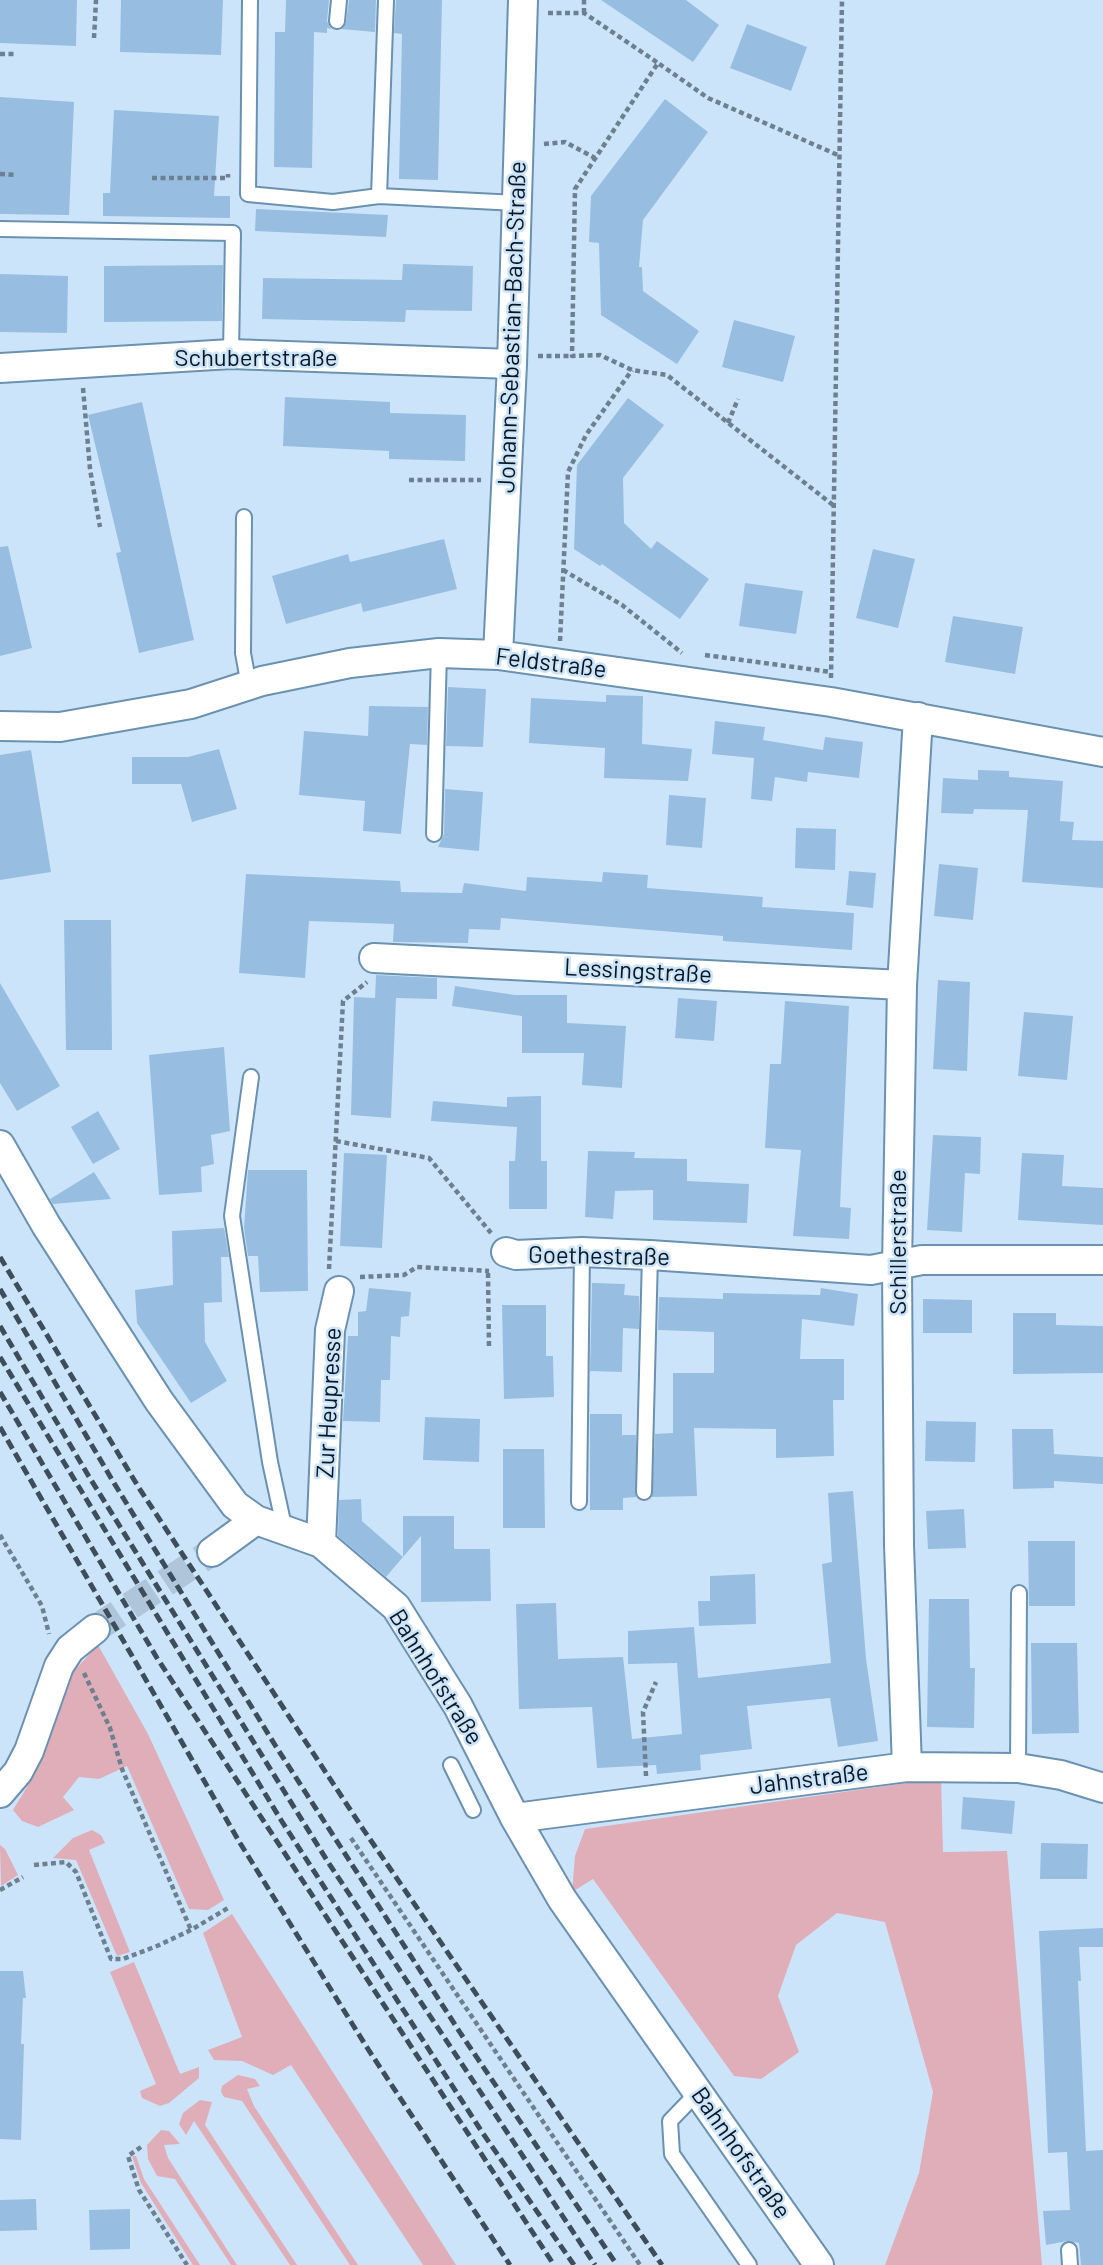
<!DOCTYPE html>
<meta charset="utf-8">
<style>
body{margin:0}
canvas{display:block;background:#cce4f9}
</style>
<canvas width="1103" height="2265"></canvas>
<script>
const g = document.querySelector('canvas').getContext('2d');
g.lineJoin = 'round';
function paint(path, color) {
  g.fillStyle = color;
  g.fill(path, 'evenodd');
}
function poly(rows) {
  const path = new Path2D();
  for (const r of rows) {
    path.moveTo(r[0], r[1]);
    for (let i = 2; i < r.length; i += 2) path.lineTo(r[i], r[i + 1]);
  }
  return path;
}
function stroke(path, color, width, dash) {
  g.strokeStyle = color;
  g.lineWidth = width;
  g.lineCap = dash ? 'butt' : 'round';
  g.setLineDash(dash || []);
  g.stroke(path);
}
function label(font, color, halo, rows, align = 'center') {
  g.font = font + ' Barlow,sans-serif';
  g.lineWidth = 5;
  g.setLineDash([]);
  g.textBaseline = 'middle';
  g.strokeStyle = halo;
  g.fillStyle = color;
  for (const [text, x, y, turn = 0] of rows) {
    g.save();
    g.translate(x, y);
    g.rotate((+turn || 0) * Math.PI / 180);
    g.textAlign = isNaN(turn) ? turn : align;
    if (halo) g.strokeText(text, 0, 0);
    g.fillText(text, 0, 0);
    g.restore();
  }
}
paint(poly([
 [98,1645,148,1734,224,1900,208,1910,189,1909,127,1766,99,1779,79,1777,63,1797,74,1810,38,1827,22,1821,13,1810,30,1782,72,1673],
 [941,1778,943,1852,1007,1851,1042,2265,885,2265,919,2173,933,2092,885,1922,837,1913,796,1945,778,1996,799,2052,761,2079,734,2076,593,1879,572,1892,575,1856,585,1829],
 [92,1830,101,1835,105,1843,89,1850,130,1952,117,1956,76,1860,53,1858,73,1838],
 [0,1845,5,1849,18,1875,1,1886],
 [232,1914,456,2265,423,2265,291,2065,273,2075,242,2061,214,2060,208,2050,242,2037,203,1933],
 [134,1962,180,2074,199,2067,199,2078,169,2103,160,2106,142,2098,140,2091,156,2084,110,1972],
 [238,2075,255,2079,260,2086,247,2089,254,2106,358,2265,350,2265,242,2101,224,2097,221,2092,222,2086],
 [200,2100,212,2102,205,2125,297,2265,290,2265,194,2121,186,2135,179,2124,183,2113],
 [161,2130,169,2131,180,2144,164,2145,168,2158,237,2265,231,2265,175,2179,157,2176,148,2159,147,2145],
 [132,2156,136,2156,144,2179,200,2265,193,2265,141,2183]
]), '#e0aeb8');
paint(poly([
 [0,0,77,0,76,46,0,43],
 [121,0,223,0,221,55,120,52],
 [286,0,329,0,327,21,331,29,327,28,327,33,314,32,312,168,274,167,275,32,285,32],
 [349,0,376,0,375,32,341,29,346,23],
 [396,0,442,0,438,180,399,179,402,34,394,33],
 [601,0,686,0,719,25,693,62],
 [747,24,807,47,791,91,730,68],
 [0,97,74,102,69,215,0,214],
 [665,99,708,132,643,220,639,267,642,267,643,291,699,331,677,364,601,315,599,243,589,242,591,196],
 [114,110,219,116,214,196,230,196,230,218,103,216,103,193,110,193],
 [256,209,388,215,386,237,255,231],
 [403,264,473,266,472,311,406,310,405,322,262,319,263,278,402,280],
 [223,265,222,321,104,322,104,266],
 [0,274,68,276,67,333,0,332],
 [734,320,795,336,783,382,722,367],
 [285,397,390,402,390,413,466,415,465,461,389,459,389,451,283,446],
 [628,398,664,425,623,478,624,523,651,549,657,541,709,579,680,619,602,564,600,566,574,549,577,465],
 [142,402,194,640,139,653,116,553,121,552,88,415],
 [444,539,457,589,363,612,361,603,286,624,272,576,348,554,350,562],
 [8,546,32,648,0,656,0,547],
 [873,549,915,559,898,628,856,618],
 [745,583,803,591,796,634,739,626],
 [953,616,1023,627,1015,674,945,662],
 [448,687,486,689,483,747,446,746],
 [606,695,643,696,642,744,692,749,688,781,604,778,605,748,529,743,531,698,606,702],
 [369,706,428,707,427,745,410,744,401,834,363,831,365,801,299,795,304,731,368,736],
 [715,721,765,727,763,740,823,750,825,737,863,742,859,778,808,772,807,782,775,777,772,801,751,799,754,758,712,754],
 [219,749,237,809,192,822,181,784,132,784,132,757,188,757],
 [31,750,51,872,0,880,0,755],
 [978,770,1009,771,1009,777,1063,781,1060,821,1074,822,1072,840,1103,841,1103,888,1022,882,1028,810,974,809,973,814,941,813,943,778,978,780],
 [445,789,483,792,479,851,438,847,444,834],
 [669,795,706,798,702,848,666,845],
 [796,828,836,829,835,870,795,868],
 [939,864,978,868,973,920,934,916],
 [849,871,876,873,873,908,846,905],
 [603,872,648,875,647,888,763,897,762,907,854,913,852,950,723,941,723,936,501,918,500,930,469,929,468,943,393,942,394,924,309,921,305,978,239,973,246,874,400,881,401,892,462,893,464,883,526,891,527,877,602,882],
 [64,920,111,920,112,1050,66,1050],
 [376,975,437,978,437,999,396,998,391,1118,351,1115,354,997,375,998],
 [938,980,970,982,967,1071,933,1069],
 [0,983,60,1086,17,1111,0,1083],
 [455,986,515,995,567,995,567,1023,626,1026,622,1088,582,1085,584,1053,522,1053,522,1016,452,1006],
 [678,998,717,1001,714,1041,675,1038],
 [785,1001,849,1006,840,1207,851,1208,849,1239,793,1236,801,1150,765,1148,770,1064,781,1064],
 [1024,1012,1073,1016,1067,1080,1018,1076],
 [224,1047,230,1131,211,1135,214,1164,201,1167,202,1192,159,1195,149,1055],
 [541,1096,541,1161,547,1161,547,1209,509,1209,509,1161,515,1161,517,1127,431,1121,433,1101,507,1107,507,1097],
 [98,1111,120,1149,93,1164,71,1127],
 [933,1135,981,1137,980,1174,965,1173,962,1232,927,1230],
 [588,1151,635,1152,634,1158,687,1159,687,1181,749,1184,747,1223,653,1220,653,1190,615,1191,613,1219,585,1217],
 [344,1153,387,1155,382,1248,340,1246],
 [1022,1153,1064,1155,1062,1186,1103,1188,1103,1225,1018,1220],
 [248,1170,307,1170,308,1291,260,1292,258,1256,248,1256,244,1228],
 [94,1172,111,1199,53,1204,50,1199],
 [224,1228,229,1257,221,1257,222,1302,204,1303,205,1342,227,1381,191,1403,137,1323,135,1290,173,1285,172,1231],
 [592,1283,625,1284,624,1295,639,1296,639,1329,623,1328,622,1372,590,1371],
 [369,1288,411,1292,409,1316,401,1317,400,1337,391,1336,390,1380,381,1380,380,1422,343,1421,348,1336,358,1336,358,1312,366,1311],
 [821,1288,858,1294,854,1326,802,1319,800,1359,844,1359,844,1400,833,1400,834,1456,776,1458,776,1429,694,1428,697,1496,652,1497,655,1434,673,1433,673,1373,714,1373,714,1332,658,1330,659,1297,723,1299,723,1293,820,1295],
 [923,1299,972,1300,972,1333,923,1333],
 [502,1305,546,1305,546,1356,553,1356,554,1397,504,1399],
 [1013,1313,1056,1313,1056,1325,1103,1326,1103,1373,1013,1374],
 [590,1414,622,1414,622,1435,636,1435,636,1497,623,1498,623,1510,590,1510],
 [425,1417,480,1419,479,1462,423,1460],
 [926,1421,976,1422,975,1462,925,1461],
 [1012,1429,1053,1429,1054,1454,1103,1457,1103,1484,1054,1481,1054,1488,1013,1489],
 [503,1449,544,1449,545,1528,503,1528],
 [853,1491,866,1659,878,1741,838,1747,830,1698,747,1706,752,1749,700,1755,701,1770,657,1774,656,1765,597,1768,592,1707,519,1709,516,1604,556,1603,558,1659,623,1657,632,1739,682,1734,677,1663,628,1664,628,1631,694,1627,698,1678,831,1663,822,1564,832,1562,828,1493],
 [361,1499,362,1521,403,1557,386,1577,338,1536,339,1500],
 [964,1509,966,1548,928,1549,926,1511],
 [403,1516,454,1516,454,1549,490,1549,491,1601,421,1602,421,1536,403,1557],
 [1028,1541,1075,1541,1075,1606,1029,1606],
 [755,1574,756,1624,699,1626,698,1601,710,1601,710,1576],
 [929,1599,969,1599,970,1668,975,1668,974,1728,927,1727],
 [1031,1643,1077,1643,1079,1733,1032,1734],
 [963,1797,1015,1801,1012,1834,961,1829],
 [1041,1843,1088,1844,1087,1879,1040,1879],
 [1103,1928,1103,1947,1079,1947,1081,1981,1078,1981,1086,2151,1103,2150,1103,2265,1081,2265,1079,2243,1068,2241,1046,2245,1043,2211,1070,2210,1067,2152,1048,2153,1039,1931],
 [0,1971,23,1971,26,1998,23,1998,21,2044,24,2044,21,2140,0,2139],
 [36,2199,37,2230,0,2231,0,2200],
 [130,2209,130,2249,90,2250,89,2210]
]), '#97bee0');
stroke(poly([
 [95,1629,212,1552]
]), '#afc5d9', 28, [28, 14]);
const service = poly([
 [250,0,248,194,333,202,379,196,517,203],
 [337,21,339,0],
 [379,196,386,0],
 [0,229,233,233,231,354],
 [244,517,243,653,249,686],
 [434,834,439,653],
 [251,1077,232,1216,270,1462,285,1531],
 [644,1492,650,1255],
 [579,1502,582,1252],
 [451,1765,473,1810],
 [1018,1768,1019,1593],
 [698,2092,670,2121,672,2154,749,2265],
 [1069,2250,1070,2265]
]);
const minor = poly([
 [0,368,231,354,512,364],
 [498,655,512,364,523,0],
 [0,726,60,727,191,704,262,681,350,663,439,653,498,655,831,702,1103,752],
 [374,958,902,985],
 [0,1145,46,1225,159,1401,235,1505,256,1520,321,1543,396,1607,458,1706,515,1818,562,1899,819,2265],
 [506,1252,516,1255,582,1252,650,1255,871,1270,922,1260,1103,1260],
 [321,1543,330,1330,339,1291],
 [212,1552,256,1520],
 [907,1767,899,1545,897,1266,902,985,918,717],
 [0,1793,18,1772,29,1751,59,1666,70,1649,95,1629],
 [515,1818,907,1767,1018,1768,1061,1775,1103,1788]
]);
stroke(service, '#6b91b1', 18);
stroke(minor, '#6b91b1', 32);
stroke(poly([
 [548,13,584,13,658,63],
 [584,13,584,0],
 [94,38,96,0],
 [0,54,15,54],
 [544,144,565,142,595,158],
 [0,174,16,175],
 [152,178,228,178,228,174],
 [538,356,572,356],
 [83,388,90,469,100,527],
 [728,423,738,399],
 [409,480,481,480],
 [833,505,667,375,632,370,600,355,572,356,575,189,658,63,708,98,840,156],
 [563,570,622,605,682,653],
 [560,641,568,472,586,435,632,370],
 [705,655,831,672],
 [831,678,842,0],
 [336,1141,429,1158,491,1233],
 [329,1269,343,1001,367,982],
 [488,1273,489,1347],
 [360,1277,404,1275,417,1267,489,1271],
 [0,1535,42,1606,49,1634],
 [84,1673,110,1728,122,1769,191,1930],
 [646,1776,643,1712,656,1682],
 [351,1838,640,2265],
 [34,1865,66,1862,76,1872,111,1959,123,1959,157,1946,191,1930,228,1908],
 [0,1890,23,1877],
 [141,2147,128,2156,139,2190,187,2265]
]), '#6d8091', 4.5, [5, 3.5]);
stroke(service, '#fff', 14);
stroke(minor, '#fff', 28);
stroke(poly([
 [0,1257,139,1488,363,1829,662,2265],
 [0,1289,114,1483,275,1745,461,2034,617,2265],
 [0,1326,88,1475,328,1862,595,2265],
 [0,1357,281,1820,482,2132,574,2265],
 [0,1392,157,1658,554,2265],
 [0,1427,240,1843,366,2046,510,2265]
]), '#3c4d5c', 5, [10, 5]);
label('24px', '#081723', '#cce4f9', [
 ["Johann-Sebastian-Bach-Straße",512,327,-88],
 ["Schubertstraße",256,358],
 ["Feldstraße",551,663,7],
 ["Lessingstraße",638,971,3],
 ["Schillerstraße",898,1242,-90],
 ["Goethestraße",599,1256,1],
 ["Zur Heupresse",329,1403,-87],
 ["Bahnhofstraße",436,1677,58],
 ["Jahnstraße",809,1779,-7],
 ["Bahnhofstraße",741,2153,55]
]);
</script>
